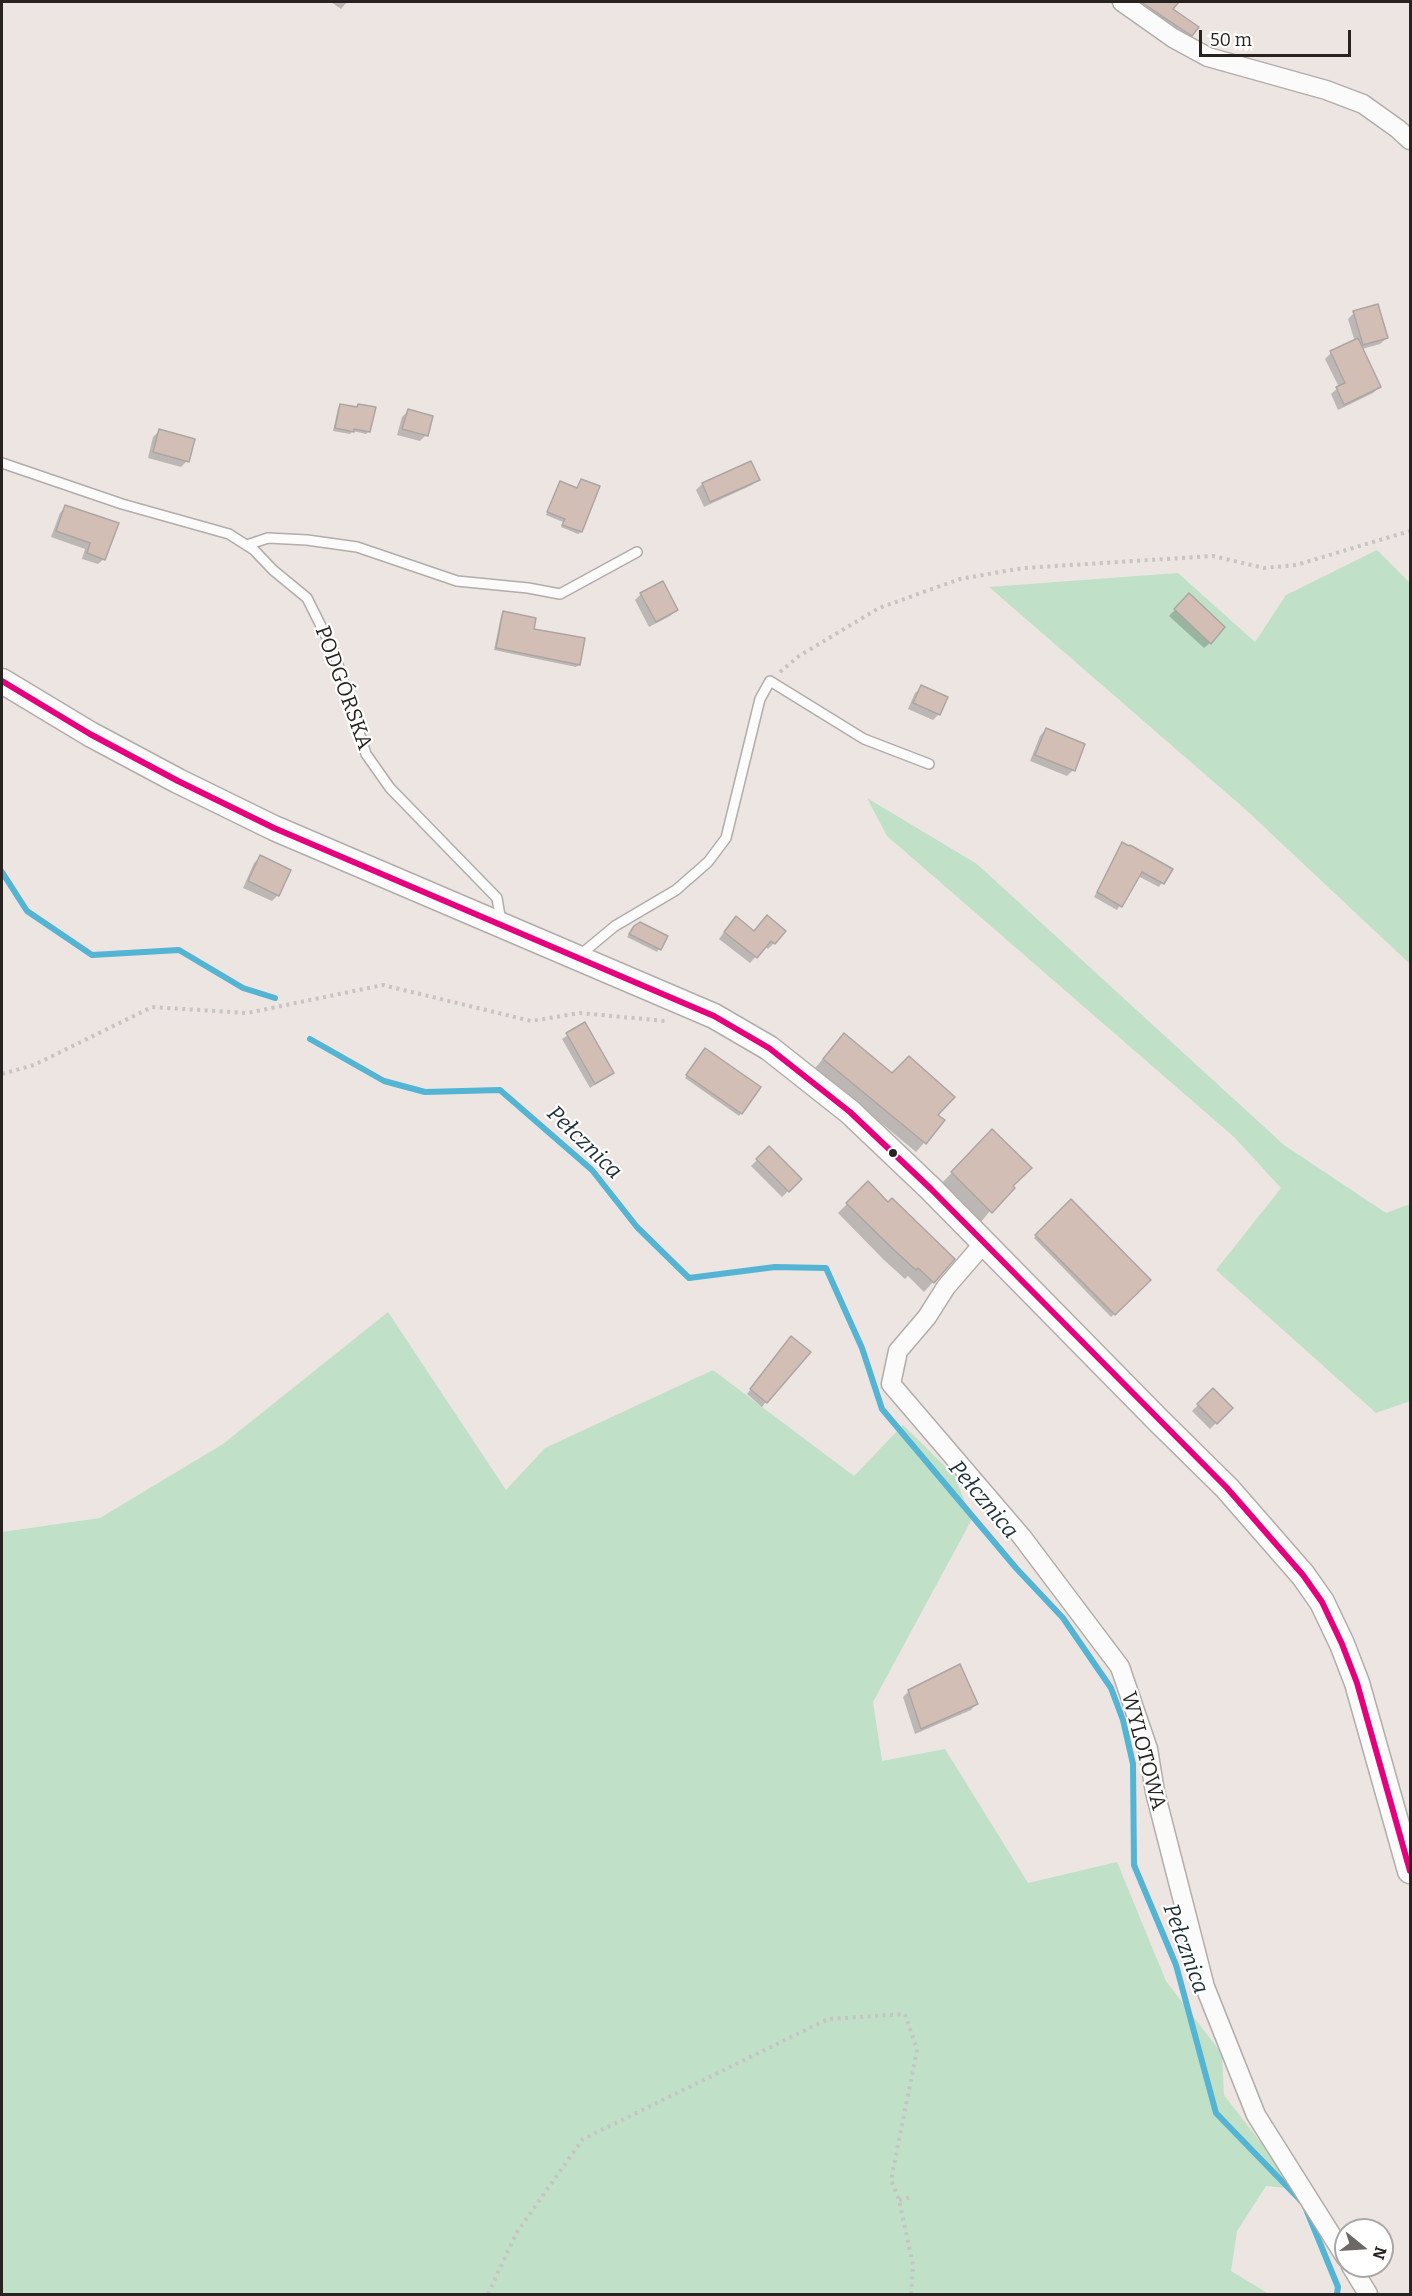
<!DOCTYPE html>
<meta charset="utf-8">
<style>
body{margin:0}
#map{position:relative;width:1412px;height:2296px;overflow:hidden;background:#ece5e2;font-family:Bitter,serif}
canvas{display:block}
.frame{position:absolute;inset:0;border:3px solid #282321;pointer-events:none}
.north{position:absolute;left:1334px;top:2218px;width:60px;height:60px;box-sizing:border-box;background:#fff;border:2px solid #a9a7a6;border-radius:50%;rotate:108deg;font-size:16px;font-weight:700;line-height:24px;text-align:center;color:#282321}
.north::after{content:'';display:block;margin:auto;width:21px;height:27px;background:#6d6765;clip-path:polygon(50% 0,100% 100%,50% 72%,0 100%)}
.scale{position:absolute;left:1199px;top:30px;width:152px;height:27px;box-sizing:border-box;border:3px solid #282321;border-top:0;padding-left:8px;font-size:18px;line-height:21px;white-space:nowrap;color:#282321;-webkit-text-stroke:4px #fff;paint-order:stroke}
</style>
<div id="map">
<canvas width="1412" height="2296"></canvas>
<div class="frame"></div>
<div class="north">N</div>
<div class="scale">50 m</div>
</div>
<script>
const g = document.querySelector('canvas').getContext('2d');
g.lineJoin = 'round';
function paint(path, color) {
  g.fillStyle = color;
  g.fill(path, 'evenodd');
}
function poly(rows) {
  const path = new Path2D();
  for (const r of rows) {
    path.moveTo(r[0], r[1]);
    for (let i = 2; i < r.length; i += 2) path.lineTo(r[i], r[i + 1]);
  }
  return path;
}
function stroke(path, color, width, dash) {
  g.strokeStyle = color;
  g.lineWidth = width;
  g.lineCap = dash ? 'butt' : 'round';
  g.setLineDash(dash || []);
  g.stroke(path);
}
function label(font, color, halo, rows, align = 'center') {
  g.font = font + ' Bitter,serif';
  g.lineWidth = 4.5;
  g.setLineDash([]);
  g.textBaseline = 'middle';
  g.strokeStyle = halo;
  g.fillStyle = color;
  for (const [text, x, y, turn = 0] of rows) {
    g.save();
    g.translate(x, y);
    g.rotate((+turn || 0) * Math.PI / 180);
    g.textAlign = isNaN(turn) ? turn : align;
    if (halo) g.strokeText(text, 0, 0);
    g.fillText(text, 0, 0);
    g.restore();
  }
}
paint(poly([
 [1377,550,1410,583,1410,964,1245,809,989,587,1178,573,1255,642,1286,595],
 [867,798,977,864,1284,1145,1386,1213,1410,1204,1410,1401,1376,1413,1216,1270,1281,1188,1234,1137,887,836],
 [388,1312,506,1490,545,1448,713,1370,854,1476,903,1425,954,1475,972,1519,873,1702,882,1761,945,1749,1028,1883,1117,1862,1166,1981,1222,2054,1224,2095,1265,2148,1289,2156,1305,2190,1266,2186,1237,2231,1231,2271,1269,2294,2,2294,2,1532,100,1518,223,1444]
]), '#c0e1c7');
paint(poly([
 [331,2,347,2,341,9],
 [1151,2,1177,2,1171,9,1191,35,1185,41,1143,13],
 [1354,313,1387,338,1380,344,1362,349,1379,387,1373,393,1338,410,1331,394,1339,387,1325,359,1331,353,1355,342,1348,319],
 [340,405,355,408,358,405,369,431,366,434,353,431,350,434,333,431,338,408],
 [408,411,426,435,420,441,397,435,402,417],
 [159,431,187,461,181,467,148,458,153,437],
 [750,463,758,479,752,485,704,507,696,490,702,484],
 [581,481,581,532,578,534,561,527,563,522,546,515,560,483,576,490],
 [65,507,104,559,98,564,82,559,85,549,51,537,60,513],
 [641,594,676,610,670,616,649,627,635,600],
 [1189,595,1210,643,1204,648,1169,616],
 [503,613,579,665,576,667,494,650,501,616],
 [922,687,939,714,933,720,908,709,915,693],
 [1046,729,1073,770,1067,776,1030,761,1040,736],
 [1123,844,1171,869,1159,887,1138,876,1117,910,1094,897],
 [260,857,278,895,272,901,243,888,254,863],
 [767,917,774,943,768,949,765,946,750,963,719,939,730,924,754,932],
 [634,927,666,937,657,952,627,937],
 [585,1024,612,1073,590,1088,562,1039],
 [836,1044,943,1121,916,1152,815,1068],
 [703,1052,741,1113,739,1116,685,1078],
 [992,1131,1011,1186,980,1223,941,1184],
 [769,1148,800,1179,782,1197,751,1166],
 [868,1183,888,1204,953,1260,924,1292,908,1276,905,1279,884,1260,838,1213],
 [1071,1201,1149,1280,1111,1317,1034,1238],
 [787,1343,766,1402,762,1407,747,1394],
 [1213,1390,1231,1408,1210,1429,1192,1411],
 [909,1691,976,1704,971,1710,915,1734,903,1697]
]), '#0003');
stroke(poly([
 [2,872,27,911,92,955,179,950,243,988,275,998],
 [310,1039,384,1081,425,1092,500,1090,592,1170,637,1227,689,1278,775,1267,826,1268,862,1348,882,1409,1016,1568,1063,1618,1111,1688,1123,1720,1133,1764,1134,1865,1176,1965,1216,2113,1304,2204,1338,2287,1337,2294]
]), '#53b4d3', 6);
const building = poly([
 [1141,2,1179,2,1173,9,1199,27,1192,36,1141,2],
 [1378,304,1388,338,1363,345,1353,311,1378,304],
 [1358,338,1381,387,1344,405,1336,387,1345,383,1330,351,1358,338],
 [340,404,357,407,358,404,376,407,370,432,354,429,354,432,335,428,340,404],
 [408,409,433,416,428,436,402,429,408,409],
 [159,429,195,439,189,462,153,452,159,429],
 [751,461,760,480,710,502,702,483,751,461],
 [581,479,600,486,582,532,562,525,565,519,547,512,560,481,577,488,581,479],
 [65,505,119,523,105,560,87,553,90,543,56,531,65,505],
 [663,581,678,610,656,622,640,593,663,581],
 [1189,593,1225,627,1211,644,1174,609,1189,593],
 [503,611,536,618,534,629,585,638,580,665,496,648,503,611],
 [921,685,948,697,940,715,913,703,921,685],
 [1046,728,1085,744,1075,771,1035,755,1046,728],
 [1122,842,1129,846,1130,845,1173,869,1164,884,1142,872,1122,907,1097,892,1122,842],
 [260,855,291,870,279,896,248,881,260,855],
 [767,915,786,931,775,944,771,941,757,958,724,932,736,916,754,931,767,915],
 [640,922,668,936,661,950,629,934,634,926,640,922],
 [585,1022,614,1073,595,1084,566,1033,585,1022],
 [844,1033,892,1073,909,1056,955,1097,938,1115,945,1120,926,1144,823,1059,844,1033],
 [705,1048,761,1087,742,1114,686,1075,705,1048],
 [992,1129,1032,1168,1013,1186,1015,1188,992,1213,951,1172,992,1129],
 [769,1146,802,1179,789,1192,756,1159,769,1146],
 [868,1181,888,1202,892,1198,955,1259,934,1283,918,1268,916,1270,894,1250,846,1203,868,1181],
 [1071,1199,1151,1280,1115,1315,1035,1235,1071,1199],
 [791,1336,811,1352,767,1403,750,1389,791,1336],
 [1213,1388,1233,1408,1217,1424,1197,1404,1213,1388],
 [960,1664,978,1704,921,1729,908,1690,960,1664]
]);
paint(building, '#d3beb5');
stroke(building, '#aba6a3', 1.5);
const service = poly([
 [2,463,122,504,229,534,254,550,273,570,307,598,334,652,366,754,390,788,497,898,501,922],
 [247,545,268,538,307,540,357,547,457,581,528,588,560,594,637,552],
 [580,955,615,926,676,890,708,862,726,838,760,699,770,681,864,739,929,764]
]);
const minor = poly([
 [1122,2,1173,38,1208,57,1326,90,1363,104,1398,129,1410,140],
 [984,1243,946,1287,927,1317,898,1351,891,1384,1022,1537,1120,1667,1148,1749,1155,1792,1205,1987,1256,2115,1346,2258],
 [1351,2266,1368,2294]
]);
const secondary = poly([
 [2,681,90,734,178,781,274,828,714,1016,769,1048,850,1112,931,1189,1159,1421,1227,1488,1303,1575,1322,1602,1342,1644,1357,1683,1410,1871]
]);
stroke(service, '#b2acaa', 12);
stroke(minor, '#b2acaa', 21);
stroke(secondary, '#b2acaa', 27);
stroke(poly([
 [780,672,799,656,879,608,960,579,1023,568,1213,556,1264,568,1296,565,1410,531],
 [2,1074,34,1065,152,1007,247,1013,383,985,531,1021,580,1013,665,1021],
 [899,2200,912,2197],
 [488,2294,517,2232,583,2139,828,2019,905,2014,917,2050,891,2180,899,2200,913,2265,911,2294]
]), '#c7c4c3', 4, [3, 4.5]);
stroke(service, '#fcfbfb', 9);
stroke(minor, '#fcfbfb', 18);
stroke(secondary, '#fcfbfb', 24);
stroke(poly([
 [2,681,90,734,178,781,274,828,714,1016,769,1048,850,1112,931,1189,1227,1488,1303,1575,1322,1602,1342,1644,1357,1683,1410,1871]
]), '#e5007d', 6);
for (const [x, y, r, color] of [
 [893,1153,5,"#282321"]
]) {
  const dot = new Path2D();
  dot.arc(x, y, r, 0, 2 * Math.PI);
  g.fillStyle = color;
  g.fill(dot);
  stroke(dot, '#fff', 2);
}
label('21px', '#282321', '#fff', [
 ["PODGÓRSKA",343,688,70],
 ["WYLOTOWA",1143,1751,75]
]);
label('italic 22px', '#192d37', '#fff', [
 ["Pełcznica",584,1143,44],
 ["Pełcznica",983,1500,50],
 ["Pełcznica",1185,1949,70]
]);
</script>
